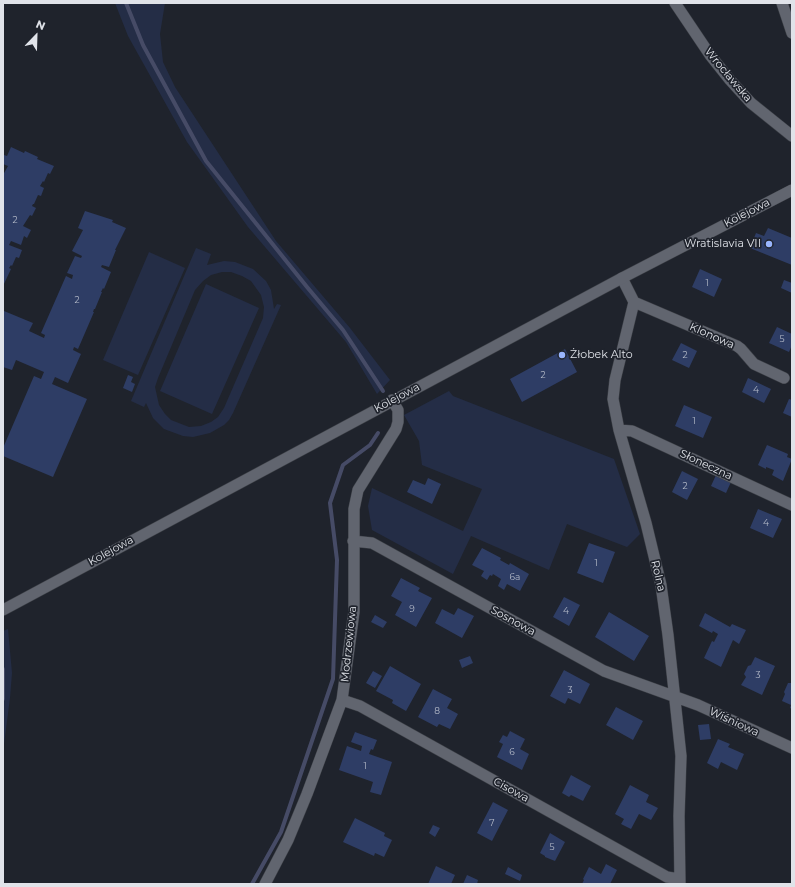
<!DOCTYPE html>
<meta charset="utf-8">
<style>
body{margin:0}
#map{position:relative;width:795px;height:887px;overflow:hidden;background:#1f232c;font-family:Montserrat,sans-serif}
canvas{display:block}
.frame{position:absolute;inset:0;border:4px solid #e0e3e9;pointer-events:none}
.north{position:absolute;left:16px;top:16px;width:40px;height:40px;-webkit-text-stroke:3px #1f232c;paint-order:stroke;rotate:23deg;font-size:11px;font-weight:700;line-height:16px;text-align:center;color:#e0e3e9}
.north::after{content:'';display:block;margin:auto;width:14px;height:18px;background:#e0e3e9;clip-path:polygon(50% 0,100% 100%,50% 72%,0 100%)}
</style>
<div id="map">
<canvas width="795" height="887"></canvas>
<div class="frame"></div>
<div class="north">N</div>
</div>
<script>
const g = document.querySelector('canvas').getContext('2d');
g.lineJoin = 'round';
function paint(path, color) {
  g.fillStyle = color;
  g.fill(path, 'evenodd');
}
function poly(rows) {
  const path = new Path2D();
  for (const r of rows) {
    path.moveTo(r[0], r[1]);
    for (let i = 2; i < r.length; i += 2) path.lineTo(r[i], r[i + 1]);
  }
  return path;
}
function stroke(path, color, width, dash) {
  g.strokeStyle = color;
  g.lineWidth = width;
  g.lineCap = dash ? 'butt' : 'round';
  g.setLineDash(dash || []);
  g.stroke(path);
}
function label(font, color, halo, rows, align = 'center') {
  g.font = font + ' Montserrat,sans-serif';
  g.lineWidth = 3.5;
  g.setLineDash([]);
  g.textBaseline = 'middle';
  g.strokeStyle = halo;
  g.fillStyle = color;
  for (const [text, x, y, turn = 0] of rows) {
    g.save();
    g.translate(x, y);
    g.rotate((+turn || 0) * Math.PI / 180);
    g.textAlign = isNaN(turn) ? turn : align;
    if (halo) g.strokeText(text, 0, 0);
    g.fillText(text, 0, 0);
    g.restore();
  }
}
paint(poly([
 [115,3,165,3,160,34,163,62,175,87,276,241,350,328,390,380,377,394,346,342,248,227,187,142,128,36],
 [196,248,211,254,207,265,224,261,235,262,253,269,266,281,271,290,274,309,277,304,281,305,233,413,229,420,224,425,210,433,193,437,183,436,164,429,153,418,146,403,144,407,131,401],
 [222,272,231,272,242,276,251,281,261,295,264,307,263,318,224,408,218,417,211,422,201,426,189,427,171,420,165,414,159,405,155,387,158,378,195,290,203,281,211,275],
 [149,252,185,268,138,375,103,360],
 [206,284,259,308,212,414,160,391],
 [449,391,453,396,614,459,640,534,627,547,567,524,549,570,471,536,453,574,372,530,368,506,372,488,463,531,482,489,422,465,419,441,404,415],
 [8,629,12,673,10,698,3,752,3,631]
]), '#242d46');
stroke(poly([
 [126,3,143,45,206,161,307,287,343,330,383,391],
 [3,669,3,699],
 [252,884,281,832,333,679,337,560,330,503,343,465,370,445,378,433]
]), '#464b66', 4);
paint(poly([
 [11,147,24,153,25,151,38,157,37,159,54,166,50,174,48,173,44,182,43,181,40,186,44,188,41,196,38,195,34,204,33,204,32,206,36,208,32,216,30,215,23,226,31,230,27,238,24,236,21,245,11,241,9,245,22,250,19,258,16,257,12,266,11,265,9,268,11,269,3,286,3,175,8,166,3,164,3,157,4,155,7,156],
 [85,211,113,220,112,222,126,228,115,250,116,250,109,267,102,265,101,267,111,272,104,289,103,288,101,292,102,292,95,309,94,309,93,312,94,312,78,349,74,347,73,350,81,354,68,383,55,377,52,384,87,399,53,477,3,456,3,448,34,376,41,379,44,372,16,360,12,370,3,367,3,312,4,311,33,323,29,331,44,338,45,335,41,333,66,276,72,279,73,275,67,273,75,256,81,258,82,256,72,251,83,230,78,228],
 [768,228,792,238,792,265,750,248,756,233,764,236],
 [700,269,722,279,714,297,692,287],
 [784,280,792,283,792,293,781,288],
 [777,327,792,334,792,345,789,352,769,343],
 [681,343,697,351,689,368,672,360],
 [565,349,577,372,522,402,510,379],
 [128,375,133,377,131,382,135,384,132,392,123,388],
 [748,378,771,389,764,403,742,392],
 [789,399,792,400,792,417,783,413],
 [684,405,712,417,703,438,675,426],
 [767,445,788,454,787,457,792,459,783,481,772,475,774,470,766,467,766,469,758,465],
 [682,471,698,479,687,500,672,492],
 [716,475,731,482,726,493,711,486],
 [428,478,441,484,432,504,407,492,413,480,425,485],
 [758,509,782,519,773,538,750,528],
 [589,543,615,552,603,583,577,573],
 [482,548,501,558,500,560,509,565,510,563,529,574,520,591,507,584,504,590,498,586,501,579,493,574,492,576,490,575,487,580,481,576,484,571,472,565],
 [401,578,420,588,418,591,432,598,416,627,395,615,402,602,391,596],
 [564,597,580,605,569,626,553,617],
 [458,608,474,616,462,638,435,623,442,609,454,615],
 [609,612,649,636,634,661,595,637],
 [705,613,730,627,732,624,746,630,739,644,733,640,721,667,704,658,712,641,714,642,718,634,713,631,712,633,699,626],
 [375,615,387,622,383,628,371,622],
 [470,656,473,663,462,668,459,660],
 [755,657,775,666,762,695,741,685,746,677,744,674,748,666,751,665],
 [390,666,421,684,406,711,392,703,393,700,376,691],
 [564,670,590,684,580,704,568,698,565,704,550,696],
 [373,671,382,676,375,688,366,683],
 [792,680,792,709,790,708,791,705,782,701,785,694,784,692,788,683,791,683],
 [433,689,452,699,447,708,458,714,450,729,439,724,437,727,418,717],
 [616,707,643,721,633,740,606,725],
 [709,724,711,739,700,740,698,725],
 [510,731,525,739,520,749,529,754,522,770,497,757,503,744,499,742,503,735,507,737],
 [355,732,377,740,373,750,371,749,369,754,392,762,381,795,370,792,373,782,339,770,347,746,361,751,362,746,351,742],
 [718,739,730,744,728,747,744,754,737,770,721,762,718,769,707,763],
 [571,775,591,786,583,801,571,795,569,797,562,793],
 [630,785,649,795,646,802,658,808,651,820,639,814,631,829,621,824,624,819,615,814],
 [493,802,508,810,492,841,477,833],
 [355,818,385,833,384,836,392,840,384,857,375,853,374,856,343,842],
 [433,825,440,828,435,837,429,833],
 [550,833,565,842,555,861,545,857,545,856,540,853],
 [606,864,617,870,610,884,582,884,584,880,583,879,589,867,601,874],
 [436,866,455,875,451,884,428,884],
 [508,867,522,875,520,881,505,874],
 [467,875,478,880,477,884,463,884]
]), '#2e3d65');
const minor = poly([
 [782,3,792,33],
 [622,278,634,302,615,380,613,399,619,430,646,523,661,585,668,635,681,756,679,816,680,884],
 [634,302,737,346,741,349,754,364,784,378],
 [619,430,632,431,792,505],
 [353,541,372,543,604,671,698,705,792,748],
 [342,700,360,706,667,877,679,879],
 [265,884,288,840,307,794,342,700,354,612,354,509,358,490,396,429,398,422,398,410,392,400]
]);
const tertiary = poly([
 [675,3,710,55,730,80,751,103,792,136],
 [3,610,622,278,792,190]
]);
stroke(minor, '#3d4047', 12);
stroke(tertiary, '#3d4047', 12);
stroke(minor, '#61656f', 11);
stroke(tertiary, '#61656f', 11);
for (const [x, y, r, color] of [
 [769,244,4,"#99b5fd"],
 [562,355,4,"#99b5fd"]
]) {
  const dot = new Path2D();
  dot.arc(x, y, r, 0, 2 * Math.PI);
  g.fillStyle = color;
  g.fill(dot);
  stroke(dot, '#1f232c', 1.5);
}
label('9px', '#b4bac8', null, [
 ["2",15,220],
 ["1",707,283],
 ["2",77,300],
 ["5",782,339],
 ["2",685,355],
 ["2",543,375],
 ["4",756,390],
 ["1",694,421],
 ["2",685,486],
 ["4",766,523],
 ["1",596,563],
 ["6a",515,577],
 ["9",412,609],
 ["4",566,611],
 ["3",758,675],
 ["3",570,690],
 ["8",437,711],
 ["6",512,752],
 ["1",365,766],
 ["7",492,823],
 ["5",552,847]
]);
label('11px', '#e0e3e9', '#1f232c', [
 ["Wrocławska",728,75,50],
 ["Kolejowa",747,213,-27],
 ["Klonowa",712,336,24],
 ["Kolejowa",397,398,-28],
 ["Słoneczna",706,465,25],
 ["Kolejowa",111,551,-29],
 ["Rolna",658,576,77],
 ["Sosnowa",513,621,29],
 ["Modrzewiowa",349,644,-84],
 ["Wiśniowa",734,722,25],
 ["Cisowa",511,790,29]
]);
label('11px', '#e0e3e9', '#1f232c', [
 ["Wratislavia VII",761,244],
 ["Żłobek Alto",570,355,"left"]
], 'right');
</script>
